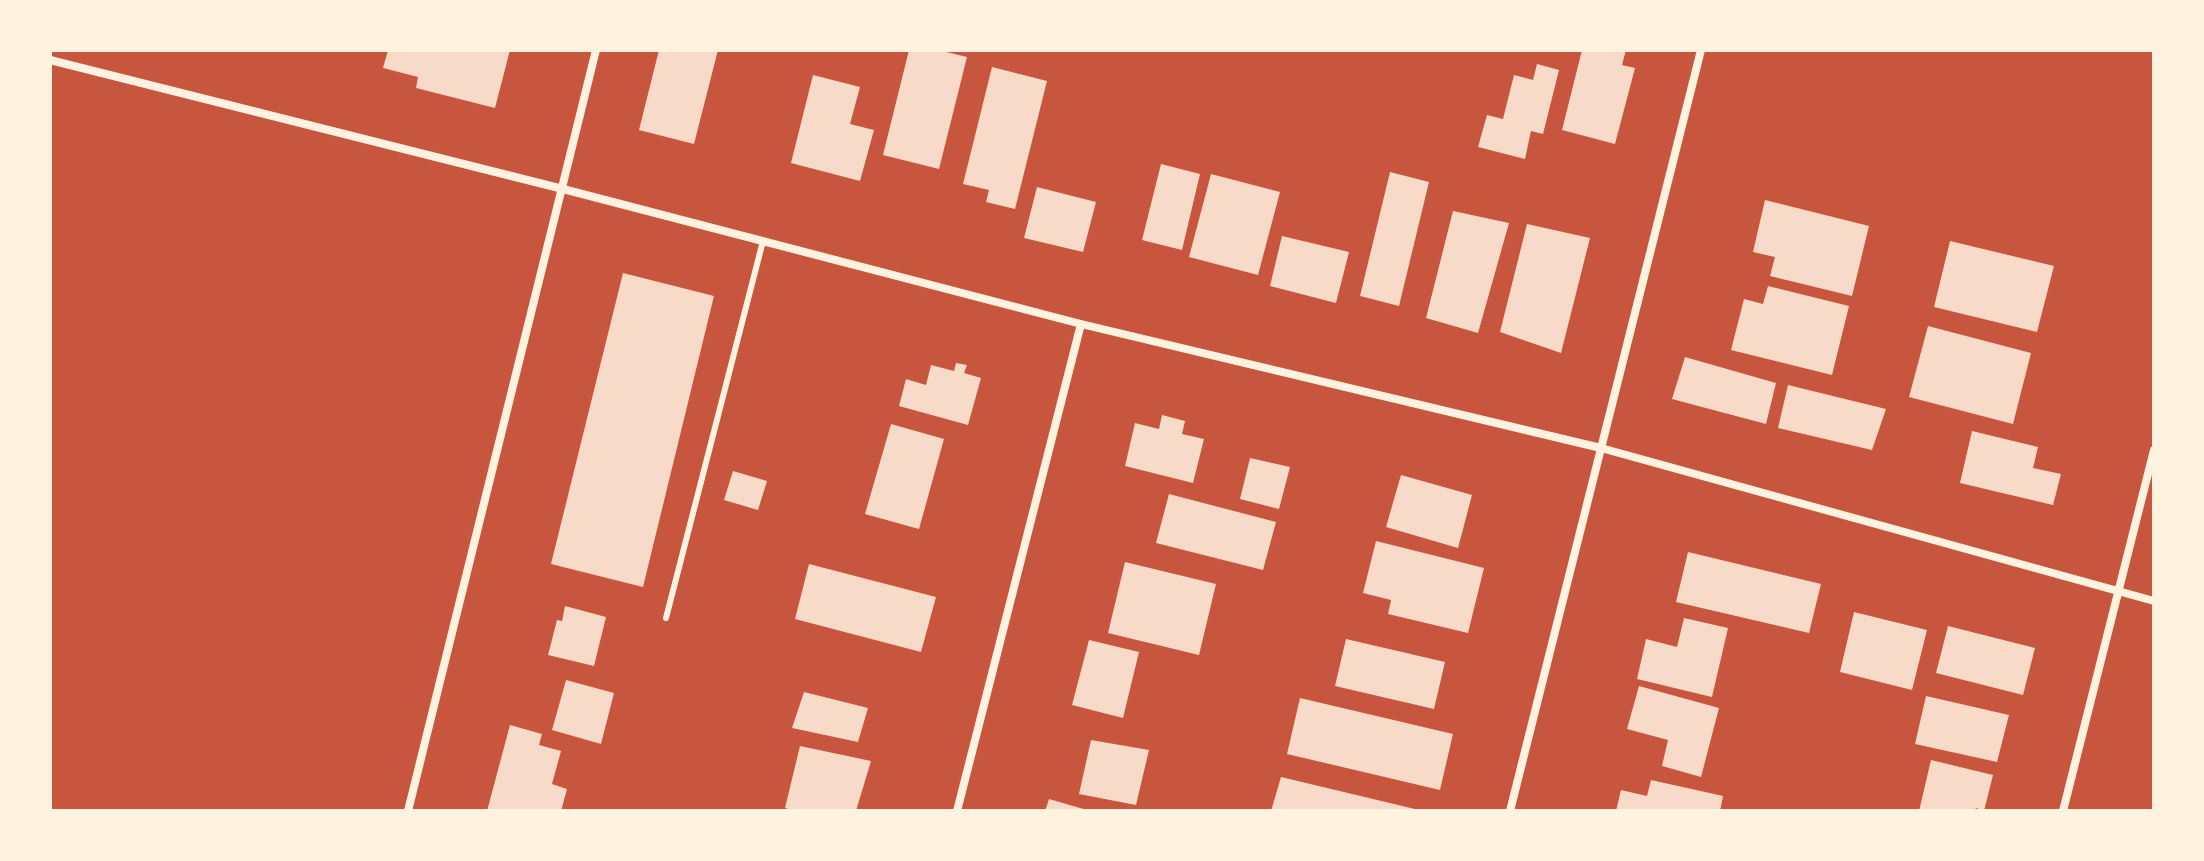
<!DOCTYPE html>
<style>
body{margin:0}
#map{position:relative;width:2204px;height:861px;overflow:hidden;background:#c8553d;font-family:"Fira Sans Condensed",sans-serif}
canvas{display:block}
.frame{position:absolute;inset:0;border:52px solid #fff3e0;pointer-events:none}
</style>
<div id="map">
<canvas width="2204" height="861"></canvas>
<div class="frame"></div>
</div>
<script>
const g = document.querySelector('canvas').getContext('2d');
g.lineJoin = 'round';
function paint(path, color) {
  g.fillStyle = color;
  g.fill(path, 'evenodd');
}
function poly(rows) {
  const path = new Path2D();
  for (const r of rows) {
    path.moveTo(r[0], r[1]);
    for (let i = 2; i < r.length; i += 2) path.lineTo(r[i], r[i + 1]);
  }
  return path;
}
function stroke(path, color, width, dash) {
  g.strokeStyle = color;
  g.lineWidth = width;
  g.lineCap = dash ? 'butt' : 'round';
  g.setLineDash(dash || []);
  g.stroke(path);
}
paint(poly([
 [388,50,510,50,495,108,416,88,418,77,383,68],
 [659,50,718,50,694,144,639,130],
 [909,50,938,50,967,57,939,169,883,155],
 [1582,50,1626,50,1622,65,1635,68,1615,144,1562,130],
 [1537,64,1559,70,1543,134,1531,131,1525,159,1478,147,1487,115,1503,119,1514,75,1533,80],
 [992,67,1047,81,1015,209,986,202,989,190,963,184],
 [813,75,860,87,850,124,874,130,860,181,791,163],
 [1161,164,1200,174,1182,250,1142,240],
 [1390,172,1429,182,1399,306,1360,296],
 [1211,174,1280,192,1258,275,1189,257],
 [1037,187,1096,202,1083,252,1024,238],
 [1765,200,1869,226,1852,296,1770,276,1775,257,1753,252],
 [1453,211,1509,223,1478,333,1426,318],
 [1527,224,1590,238,1561,353,1500,332],
 [1282,236,1349,252,1336,303,1270,286],
 [1950,241,2054,266,2037,332,1934,307],
 [623,273,714,296,643,587,551,564],
 [1768,286,1849,306,1832,375,1731,350,1744,299,1763,304],
 [1928,326,2031,353,2013,424,1909,397],
 [1685,357,1776,383,1766,424,1672,399],
 [956,363,967,365,964,373,981,378,968,425,899,406,906,379,926,385,931,365,954,371],
 [1788,385,1886,409,1872,450,1778,428],
 [1162,415,1185,421,1182,434,1204,439,1193,483,1125,466,1135,423,1159,429],
 [891,424,944,439,919,529,865,514],
 [1972,431,2038,447,2033,468,2061,474,2053,505,1960,483],
 [1250,458,1290,467,1279,509,1240,499],
 [733,471,767,481,758,510,724,500],
 [1401,475,1472,495,1458,548,1386,527],
 [1169,494,1276,522,1263,570,1156,543],
 [1376,541,1484,568,1468,633,1388,614,1391,600,1363,593],
 [1688,552,1821,584,1809,633,1676,602],
 [1125,562,1216,584,1199,655,1108,633],
 [809,564,936,597,921,652,795,619],
 [565,606,606,617,594,666,548,655,557,620,562,621],
 [1854,612,1927,630,1912,690,1840,672],
 [1684,618,1728,628,1712,697,1637,679,1646,639,1677,647],
 [1948,626,2035,648,2023,695,1936,673],
 [1346,639,1445,662,1434,709,1335,686],
 [1089,640,1139,652,1123,718,1072,705],
 [566,680,614,693,601,744,552,730],
 [1639,686,1719,708,1701,777,1662,766,1668,740,1627,729],
 [804,692,868,708,858,742,792,728],
 [1926,696,2009,715,1997,762,1915,744],
 [1300,698,1453,734,1440,790,1287,754],
 [510,725,542,734,539,745,561,751,552,784,567,789,561,811,487,811],
 [1091,740,1149,750,1136,805,1079,794],
 [800,746,871,761,856,811,795,811,785,808],
 [1931,760,1993,775,1984,811,1976,808,1975,811,1919,811],
 [1281,777,1419,810,1419,811,1271,811],
 [1651,780,1723,796,1720,811,1616,811,1621,790,1647,796],
 [1049,799,1087,810,1087,811,1045,811]
]), '#f7dbc8');
stroke(poly([
 [666,618,763,241]
]), '#fff3e0', 6);
stroke(poly([
 [50,60,563,189,1081,324,1601,448,2154,601],
 [408,811,596,50],
 [957,811,1081,324],
 [1510,811,1701,50],
 [2063,811,2154,450]
]), '#fff3e0', 8);
</script>
